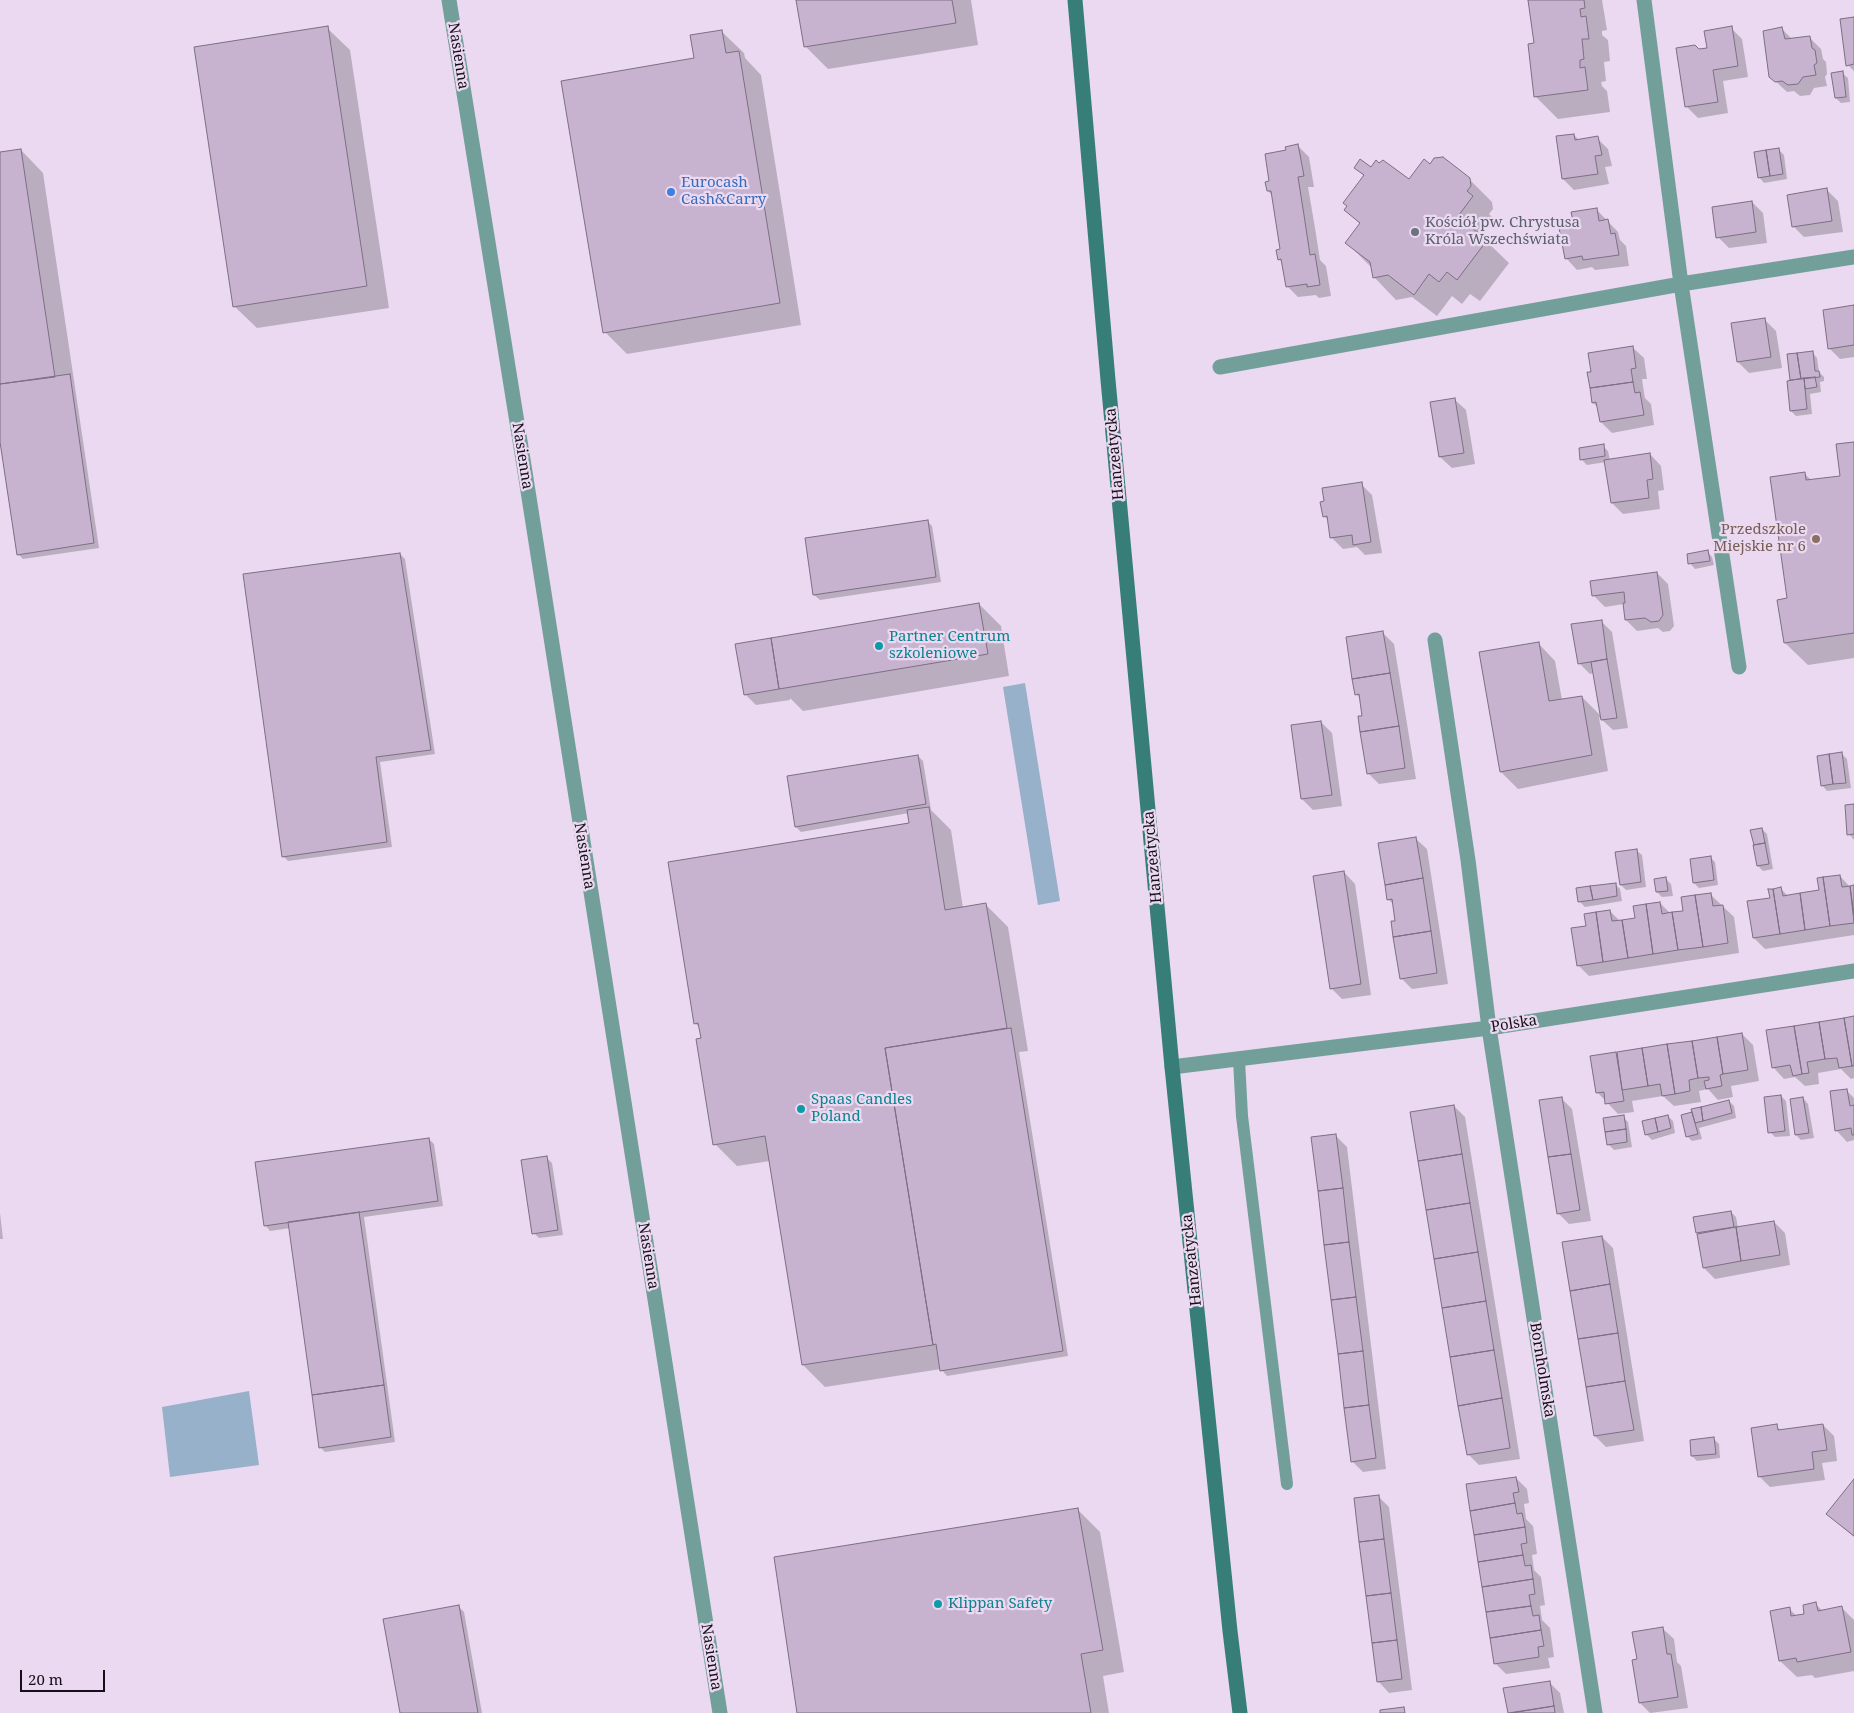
<!DOCTYPE html>
<meta charset="utf-8">
<style>
body{margin:0}
#map{position:relative;width:1854px;height:1713px;overflow:hidden;background:#ead9f0;font-family:"Noto Serif",serif}
canvas{display:block}
.scale{position:absolute;left:20px;top:1670px;width:85px;height:22px;box-sizing:border-box;border:2px solid #150f17;border-top:0;padding-left:6px;font-size:15px;line-height:18px;white-space:nowrap;color:#150f17;-webkit-text-stroke:4px #ead9f0;paint-order:stroke}
</style>
<div id="map">
<canvas width="1854" height="1713"></canvas>
<div class="scale">20 m</div>
</div>
<script>
const g = document.querySelector('canvas').getContext('2d');
g.lineJoin = 'round';
function paint(path, color) {
  g.fillStyle = color;
  g.fill(path, 'evenodd');
}
function poly(rows) {
  const path = new Path2D();
  for (const r of rows) {
    path.moveTo(r[0], r[1]);
    for (let i = 2; i < r.length; i += 2) path.lineTo(r[i], r[i + 1]);
  }
  return path;
}
function stroke(path, color, width, dash) {
  g.strokeStyle = color;
  g.lineWidth = width;
  g.lineCap = dash ? 'butt' : 'round';
  g.setLineDash(dash || []);
  g.stroke(path);
}
function label(font, color, halo, rows, align = 'center') {
  g.font = font + ' "Noto Serif",serif';
  g.lineWidth = 4.5;
  g.setLineDash([]);
  g.textBaseline = 'middle';
  g.strokeStyle = halo;
  g.fillStyle = color;
  for (const [text, x, y, turn = 0] of rows) {
    g.save();
    g.translate(x, y);
    g.rotate((+turn || 0) * Math.PI / 180);
    g.textAlign = isNaN(turn) ? turn : align;
    if (halo) g.strokeText(text, 0, 0);
    g.fillText(text, 0, 0);
    g.restore();
  }
}
paint(poly([
 [1025,683,1060,901,1038,905,1003,687],
 [249,1391,259,1465,170,1477,162,1407]
]), '#96b1c9');
paint(poly([
 [798,0,971,0,978,45,828,69,805,46],
 [1530,0,1602,0,1607,30,1602,31,1602,35,1608,40,1610,61,1604,62,1606,81,1601,82,1602,86,1607,91,1610,112,1558,119,1535,96,1535,44],
 [1854,18,1854,71,1848,65],
 [327,28,350,50,389,308,257,328,234,306],
 [1731,28,1742,39,1748,77,1723,81,1728,113,1698,118,1687,107,1699,50,1708,49],
 [1782,29,1793,40,1810,38,1821,49,1823,59,1826,62,1827,74,1825,77,1827,86,1814,88,1810,95,1800,96,1794,91,1787,92,1770,76],
 [721,31,744,53,745,58,761,75,801,325,627,354,605,332,695,59],
 [1842,73,1848,78,1850,102,1841,103,1836,98],
 [1574,135,1579,140,1597,138,1608,149,1612,166,1605,167,1609,184,1574,190,1563,179],
 [1298,146,1309,157,1314,187,1308,187,1315,228,1320,260,1326,266,1331,296,1319,298,1316,295,1298,297,1287,286,1283,264,1279,259,1281,250,1273,196,1268,191,1271,182,1288,151],
 [21,150,43,173,99,548,23,559,18,554,0,433,0,153],
 [1779,150,1784,155,1787,179,1764,183,1759,177],
 [1431,165,1469,179,1492,202,1493,209,1489,214,1494,219,1481,236,1509,263,1480,301,1470,294,1462,304,1452,296,1437,316,1412,297,1396,300,1374,277,1372,268,1347,243,1360,224,1346,210,1364,176,1355,167,1371,168,1409,181],
 [1827,190,1838,201,1843,232,1804,237,1793,226],
 [1752,202,1763,213,1767,243,1729,248,1718,237],
 [1596,209,1618,232,1620,240,1626,246,1629,266,1595,270,1592,267,1577,270,1566,258,1574,223],
 [1854,307,1854,357,1840,359,1829,348],
 [1765,320,1776,331,1782,368,1749,373,1738,362,1732,325],
 [1632,347,1644,358,1647,379,1642,379,1644,393,1645,398,1651,404,1654,425,1612,433,1601,422,1599,408,1593,403,1588,373,1593,373],
 [1812,352,1817,358,1819,372,1824,377,1824,381,1820,382,1821,392,1810,394,1812,414,1796,416,1791,411,1792,381,1789,356],
 [1454,399,1466,410,1475,464,1452,468,1440,457,1431,403],
 [1854,443,1854,658,1808,665,1785,643,1779,601,1789,599,1804,473,1812,481,1841,477],
 [1603,446,1608,451,1610,460,1650,454,1661,466,1664,490,1658,491,1660,509,1623,514,1612,503,1606,462,1587,465,1582,460],
 [1361,484,1372,495,1382,553,1365,555,1357,547,1343,549,1332,538,1329,521,1324,516],
 [927,521,932,526,941,582,820,600,814,595],
 [1707,551,1712,557,1714,565,1695,569,1690,563],
 [400,554,405,559,435,754,380,762,392,847,288,861,283,856],
 [1657,573,1668,584,1674,626,1670,631,1663,632,1658,628,1637,631,1626,620,1624,604,1605,607,1594,596,1592,582],
 [979,604,1001,626,1009,676,803,711,790,698,790,700,756,705,745,694],
 [1601,621,1612,632,1628,728,1613,730,1599,717,1608,771,1518,789,1501,772,1539,644,1555,661,1562,700,1582,697,1601,716,1594,673,1590,674,1579,663],
 [1383,633,1394,644,1416,779,1379,784,1368,773,1364,717,1361,699,1356,694],
 [1321,722,1332,733,1342,806,1313,810,1302,799],
 [1842,754,1847,759,1851,788,1827,791,1822,785],
 [918,756,923,761,931,810,951,830,963,908,986,905,1008,927,1028,1051,1019,1052,1068,1356,947,1376,941,1369,825,1387,803,1365,770,1161,737,1166,715,1144,702,1039,700,1028,695,1023,911,824,909,813,801,832,796,827,788,777],
 [1854,805,1854,840,1849,834],
 [1762,829,1767,834,1773,869,1763,871,1758,866,1751,831],
 [1415,838,1427,849,1448,984,1412,989,1401,978,1394,905,1388,899],
 [1636,850,1642,855,1646,887,1626,890,1621,885],
 [1710,857,1715,862,1718,885,1699,888,1694,883],
 [1344,872,1355,884,1371,995,1342,999,1331,988],
 [1840,876,1850,887,1854,886,1854,935,1765,949,1754,938,1771,899,1781,889,1788,896,1821,891],
 [1666,879,1671,884,1673,896,1662,897,1657,892],
 [1615,884,1620,889,1622,901,1585,907,1579,901],
 [1710,894,1734,917,1739,953,1589,976,1578,965,1587,927,1610,911,1620,921,1636,919,1660,903,1671,914,1685,912],
 [1854,1018,1854,1078,1851,1079,1841,1069,1818,1073,1819,1084,1805,1086,1795,1077,1784,1079,1773,1067],
 [1742,1034,1753,1045,1759,1081,1731,1086,1733,1097,1718,1100,1708,1089,1699,1091,1701,1102,1674,1106,1663,1096,1632,1101,1634,1112,1618,1114,1597,1092,1592,1057],
 [1846,1090,1854,1098,1854,1140,1847,1142,1836,1130],
 [1781,1096,1786,1101,1790,1136,1775,1137,1770,1132],
 [1561,1098,1572,1109,1591,1221,1569,1224,1558,1213],
 [1803,1098,1808,1104,1814,1138,1801,1140,1796,1135],
 [1729,1101,1734,1106,1736,1118,1699,1128,1702,1139,1692,1141,1687,1136,1682,1116],
 [1454,1106,1465,1117,1520,1459,1479,1465,1468,1454],
 [1668,1116,1673,1121,1675,1133,1652,1140,1647,1135,1644,1122],
 [1623,1117,1628,1122,1632,1147,1614,1150,1608,1144],
 [1336,1136,1347,1147,1386,1469,1363,1472,1352,1461],
 [429,1139,434,1144,443,1206,364,1217,395,1442,325,1452,320,1447,290,1228,270,1231,265,1225],
 [547,1158,552,1163,563,1235,539,1238,534,1233],
 [1731,1212,1736,1217,1738,1228,1774,1222,1785,1233,1790,1265,1715,1279,1704,1268,1695,1218],
 [0,1213,3,1239,0,1239],
 [1602,1237,1613,1248,1644,1441,1606,1447,1595,1436],
 [1823,1425,1834,1436,1837,1461,1822,1463,1825,1480,1770,1487,1759,1476,1776,1426,1782,1431],
 [1713,1438,1719,1444,1720,1458,1697,1461,1692,1456],
 [1516,1478,1527,1489,1529,1503,1524,1504,1526,1519,1533,1526,1537,1554,1532,1555,1534,1570,1541,1577,1545,1605,1540,1606,1542,1620,1550,1628,1554,1657,1548,1658,1550,1668,1506,1674,1495,1663,1467,1485],
 [1854,1481,1854,1537,1827,1514],
 [1378,1496,1389,1507,1412,1690,1389,1693,1378,1681],
 [1077,1509,1100,1532,1124,1672,1103,1676,1109,1713,799,1713],
 [1815,1604,1823,1611,1842,1608,1854,1620,1854,1671,1815,1678,1812,1675,1797,1677,1780,1661,1789,1609,1797,1616,1805,1615],
 [459,1607,464,1612,482,1713,401,1713],
 [1662,1628,1674,1639,1677,1662,1681,1666,1688,1708,1650,1713,1640,1703,1634,1661,1639,1660],
 [1549,1682,1560,1693,1564,1713,1509,1713,1505,1689]
]), '#0003');
const building = poly([
 [796,0,952,0,956,23,804,47,796,0],
 [1528,0,1584,0,1585,8,1580,9,1581,17,1586,16,1589,39,1582,39,1584,59,1580,60,1580,68,1585,67,1588,90,1534,97,1528,44,1534,43,1528,0],
 [1854,17,1854,64,1846,66,1840,19,1854,17],
 [328,26,367,286,233,307,194,47,328,26],
 [1732,26,1738,66,1713,70,1718,102,1685,107,1676,48,1695,45,1699,49,1707,48,1704,31,1732,26],
 [1782,27,1785,39,1810,36,1812,48,1815,50,1817,63,1814,65,1816,75,1803,77,1798,84,1788,85,1782,81,1775,82,1769,77,1763,31,1782,27],
 [722,30,726,53,739,51,780,303,603,333,561,81,694,58,690,35,722,30],
 [1843,71,1846,97,1835,98,1831,73,1843,71],
 [1574,134,1575,140,1598,136,1602,155,1595,156,1598,174,1562,179,1556,136,1574,134],
 [1298,144,1304,176,1298,177,1304,215,1310,255,1315,254,1320,285,1307,287,1307,284,1286,287,1281,259,1278,260,1276,250,1280,249,1271,191,1267,191,1265,182,1269,181,1265,154,1286,150,1285,147,1298,144],
 [1779,148,1783,174,1770,176,1766,150,1779,148],
 [21,149,55,377,0,384,0,152,21,149],
 [1766,150,1770,176,1758,178,1754,152,1766,150],
 [1443,157,1470,178,1471,186,1467,191,1473,196,1459,215,1469,222,1467,225,1488,239,1457,280,1447,272,1439,282,1429,274,1414,295,1388,275,1373,278,1370,262,1345,243,1360,223,1344,210,1347,206,1343,203,1364,175,1354,168,1360,159,1371,167,1376,160,1379,163,1383,160,1409,179,1424,159,1430,164,1434,158,1443,157],
 [1827,188,1832,221,1792,227,1787,195,1827,188],
 [1752,201,1756,232,1716,238,1712,207,1752,201],
 [1597,208,1599,221,1608,219,1611,234,1615,233,1619,255,1583,260,1582,256,1565,259,1558,223,1573,221,1571,212,1597,208],
 [1854,305,1854,345,1828,349,1823,310,1854,305],
 [1765,318,1771,357,1737,362,1731,323,1765,318],
 [1633,346,1636,368,1631,369,1633,382,1590,388,1587,372,1591,372,1588,353,1633,346],
 [1813,351,1815,371,1819,371,1820,377,1801,379,1797,353,1813,351],
 [1797,353,1801,379,1790,380,1787,354,1797,353],
 [70,374,94,543,17,555,0,442,0,384,70,374],
 [1815,377,1817,387,1805,389,1804,378,1815,377],
 [1804,378,1807,409,1790,411,1787,381,1804,378],
 [1633,382,1635,393,1640,392,1644,415,1600,422,1596,402,1592,403,1590,388,1633,382],
 [1455,398,1464,453,1439,457,1430,402,1455,398],
 [1854,442,1854,633,1784,643,1777,600,1787,598,1770,477,1805,472,1806,480,1840,476,1836,444,1854,442],
 [1604,444,1605,456,1580,460,1579,448,1604,444],
 [1650,453,1653,479,1647,480,1649,498,1611,503,1604,460,1650,453],
 [1362,482,1371,542,1353,545,1352,535,1330,538,1327,516,1323,517,1320,502,1324,501,1322,488,1362,482],
 [928,520,936,577,813,595,805,538,928,520],
 [1708,550,1710,561,1688,564,1687,554,1708,550],
 [400,553,431,750,376,757,387,842,282,857,243,574,400,553],
 [1657,572,1663,615,1659,621,1651,622,1645,618,1625,620,1623,603,1625,603,1624,592,1592,596,1590,581,1657,572],
 [979,603,988,654,779,689,771,638,979,603],
 [1602,620,1607,659,1578,664,1571,624,1602,620],
 [1383,631,1390,673,1352,679,1346,637,1383,631],
 [771,638,779,689,744,695,735,644,771,638],
 [1539,642,1549,701,1582,696,1592,755,1500,772,1479,652,1539,642],
 [1607,659,1617,718,1601,720,1591,662,1607,659],
 [1390,673,1399,726,1360,732,1358,716,1362,716,1359,694,1355,695,1352,679,1390,673],
 [1321,721,1332,795,1301,799,1291,725,1321,721],
 [1399,726,1405,768,1367,774,1360,732,1399,726],
 [1842,752,1846,783,1833,784,1829,754,1842,752],
 [1829,754,1833,784,1821,786,1817,756,1829,754],
 [918,755,926,804,795,827,787,776,918,755],
 [1854,804,1854,834,1847,835,1845,805,1854,804],
 [929,807,945,910,986,903,1007,1028,885,1048,933,1345,802,1365,765,1136,713,1145,696,1039,701,1038,698,1023,694,1024,668,862,909,823,907,810,929,807],
 [1762,828,1765,843,1754,845,1750,830,1762,828],
 [1416,837,1423,878,1385,885,1378,843,1416,837],
 [1765,843,1769,864,1757,866,1753,845,1765,843],
 [1637,849,1641,882,1620,885,1615,852,1637,849],
 [1711,856,1714,880,1693,883,1690,859,1711,856],
 [1344,871,1361,984,1330,989,1313,876,1344,871],
 [1840,875,1842,887,1850,886,1854,923,1830,926,1823,877,1840,875],
 [1666,877,1668,891,1656,892,1654,879,1666,877],
 [1823,877,1830,926,1805,930,1800,893,1819,890,1817,878,1823,877],
 [1423,878,1431,931,1393,937,1391,921,1395,921,1392,899,1387,900,1385,885,1423,878],
 [1616,883,1617,896,1593,900,1590,886,1616,883],
 [1854,885,1854,915,1850,886,1854,885],
 [1590,886,1593,900,1578,902,1576,888,1590,886],
 [1781,887,1783,896,1800,893,1805,930,1780,934,1773,889,1781,887],
 [1768,889,1773,889,1780,934,1753,938,1747,901,1770,898,1768,889],
 [1711,893,1713,906,1723,905,1728,943,1703,947,1695,895,1711,893],
 [1695,895,1703,947,1678,950,1672,912,1683,911,1681,897,1695,895],
 [1660,902,1662,914,1672,912,1678,950,1653,954,1646,904,1660,902],
 [1646,904,1653,954,1628,958,1622,920,1635,918,1633,906,1646,904],
 [1610,910,1612,921,1622,920,1628,958,1603,962,1596,912,1610,910],
 [1596,912,1603,962,1577,966,1571,928,1586,926,1584,914,1596,912],
 [1431,931,1437,973,1400,979,1393,937,1431,931],
 [1854,1016,1854,1066,1852,1066,1844,1018,1854,1016],
 [1844,1018,1852,1066,1839,1068,1837,1058,1825,1059,1819,1022,1844,1018],
 [1819,1022,1825,1059,1807,1062,1809,1073,1802,1074,1794,1026,1819,1022],
 [1794,1026,1802,1074,1793,1076,1790,1065,1772,1068,1766,1030,1794,1026],
 [1011,1028,1063,1351,940,1371,936,1344,933,1345,885,1048,1011,1028],
 [1742,1033,1748,1070,1723,1074,1717,1037,1742,1033],
 [1717,1037,1723,1074,1720,1075,1722,1086,1706,1089,1704,1081,1709,1080,1709,1077,1698,1078,1692,1041,1717,1037],
 [1692,1041,1698,1078,1689,1080,1690,1091,1675,1094,1667,1044,1692,1041],
 [1667,1044,1675,1094,1662,1096,1660,1084,1648,1086,1642,1048,1667,1044],
 [1642,1048,1648,1086,1622,1090,1617,1052,1642,1048],
 [1616,1052,1624,1101,1605,1104,1604,1092,1596,1093,1590,1056,1616,1052],
 [1847,1089,1850,1106,1854,1105,1854,1135,1852,1135,1851,1128,1835,1131,1830,1091,1847,1089],
 [1781,1095,1785,1131,1768,1133,1764,1097,1781,1095],
 [1562,1097,1571,1154,1548,1157,1539,1100,1562,1097],
 [1803,1097,1809,1133,1795,1135,1790,1099,1803,1097],
 [1729,1100,1732,1113,1703,1121,1701,1107,1729,1100],
 [1454,1105,1462,1154,1418,1161,1410,1112,1454,1105],
 [1701,1107,1703,1121,1695,1123,1691,1109,1701,1107],
 [1692,1112,1698,1134,1686,1137,1681,1115,1692,1112],
 [1624,1115,1626,1129,1605,1132,1603,1118,1624,1115],
 [1668,1115,1671,1128,1658,1132,1655,1118,1668,1115],
 [1655,1118,1658,1132,1645,1135,1642,1121,1655,1118],
 [1626,1129,1627,1142,1607,1145,1605,1132,1626,1129],
 [1336,1134,1343,1188,1318,1191,1311,1137,1336,1134],
 [429,1138,438,1201,264,1226,255,1162,429,1138],
 [1462,1154,1470,1203,1426,1210,1418,1161,1462,1154],
 [1571,1154,1580,1210,1557,1214,1548,1157,1571,1154],
 [547,1156,558,1230,532,1234,521,1160,547,1156],
 [1343,1188,1349,1242,1324,1245,1318,1191,1343,1188],
 [1470,1203,1478,1252,1434,1259,1426,1210,1470,1203],
 [1731,1211,1734,1227,1696,1233,1693,1217,1731,1211],
 [359,1212,384,1385,312,1395,288,1222,359,1212],
 [1774,1221,1780,1255,1741,1261,1736,1227,1774,1221],
 [1736,1227,1741,1261,1703,1268,1697,1234,1736,1227],
 [1602,1236,1610,1284,1570,1291,1562,1242,1602,1236],
 [1349,1242,1356,1297,1331,1300,1324,1245,1349,1242],
 [1478,1252,1486,1301,1442,1308,1434,1259,1478,1252],
 [1610,1284,1618,1333,1578,1339,1570,1291,1610,1284],
 [1356,1297,1363,1351,1338,1354,1331,1300,1356,1297],
 [1486,1301,1494,1350,1450,1357,1442,1308,1486,1301],
 [1618,1333,1625,1381,1586,1387,1578,1339,1618,1333],
 [1494,1350,1502,1398,1458,1406,1450,1357,1494,1350],
 [1363,1351,1369,1405,1344,1408,1338,1354,1363,1351],
 [1625,1381,1634,1430,1594,1436,1586,1387,1625,1381],
 [384,1385,391,1437,319,1448,312,1395,384,1385],
 [1502,1398,1510,1448,1467,1455,1458,1406,1502,1398],
 [1369,1405,1376,1458,1351,1462,1344,1408,1369,1405],
 [1777,1424,1778,1430,1823,1424,1827,1450,1812,1452,1814,1469,1758,1477,1751,1428,1777,1424],
 [1714,1437,1716,1454,1691,1456,1690,1440,1714,1437],
 [1516,1477,1519,1492,1513,1493,1515,1503,1470,1511,1466,1484,1516,1477],
 [1854,1479,1854,1536,1826,1514,1854,1479],
 [1379,1495,1384,1539,1359,1542,1354,1498,1379,1495],
 [1515,1503,1517,1514,1522,1513,1525,1527,1474,1535,1470,1511,1515,1503],
 [1078,1508,1103,1650,1081,1654,1091,1713,797,1713,774,1557,1078,1508],
 [1525,1527,1527,1543,1521,1544,1523,1555,1478,1562,1474,1535,1525,1527],
 [1384,1539,1391,1593,1366,1596,1359,1542,1384,1539],
 [1523,1555,1525,1566,1531,1565,1533,1579,1482,1587,1478,1562,1523,1555],
 [1533,1579,1535,1594,1529,1595,1531,1606,1486,1612,1482,1587,1533,1579],
 [1391,1593,1397,1640,1372,1643,1366,1596,1391,1593],
 [1816,1602,1818,1611,1842,1606,1851,1652,1797,1662,1796,1658,1779,1661,1770,1611,1790,1607,1791,1616,1804,1614,1803,1605,1816,1602],
 [459,1605,478,1713,400,1713,383,1619,459,1605],
 [1531,1606,1533,1616,1539,1615,1541,1630,1490,1638,1486,1612,1531,1606],
 [1663,1627,1667,1654,1671,1654,1678,1697,1639,1703,1632,1660,1637,1659,1632,1632,1663,1627],
 [1541,1630,1544,1646,1538,1647,1539,1657,1494,1664,1490,1638,1541,1630],
 [1397,1640,1402,1679,1377,1682,1372,1643,1397,1640],
 [1550,1681,1554,1706,1508,1713,1503,1688,1550,1681],
 [1554,1706,1555,1713,1512,1713,1554,1706],
 [1404,1707,1405,1713,1380,1713,1380,1710,1404,1707]
]);
paint(building, '#c7b3cf');
stroke(building, '#7d6e83', 1);
stroke(poly([
 [1239,1060,1242,1116,1287,1484]
]), '#739f9a', 12);
stroke(poly([
 [449,0,525,472,720,1713],
 [1644,0,1681,284,1739,667],
 [1220,367,1681,284,1854,257],
 [1435,640,1468,860,1489,1028,1595,1713],
 [1172,1067,1489,1028,1854,971]
]), '#739f9a', 15);
stroke(poly([
 [1075,0,1108,380,1172,1067,1230,1631,1240,1713]
]), '#377e79', 15);
for (const [x, y, r, color] of [
 [671,192,5,"#3f7fe0"],
 [1415,232,5,"#6b7280"],
 [1816,539,5,"#8d6e63"],
 [879,646,5,"#0f9aa8"],
 [801,1109,5,"#0f9aa8"],
 [938,1604,5,"#0f9aa8"]
]) {
  const dot = new Path2D();
  dot.arc(x, y, r, 0, 2 * Math.PI);
  g.fillStyle = color;
  g.fill(dot);
  stroke(dot, '#ead9f0', 2);
}
label('15px', '#150f17', '#ead9f0', [
 ["Nasienna",458,56,81],
 ["Hanzeatycka",1115,454,-95],
 ["Nasienna",522,456,81],
 ["Nasienna",584,856,81],
 ["Hanzeatycka",1153,857,-95],
 ["Polska",1514,1024,-9],
 ["Nasienna",648,1256,81],
 ["Hanzeatycka",1192,1260,-96],
 ["Bornholmska",1542,1370,81],
 ["Nasienna",711,1657,81]
]);
label('15px', '#366cbe', '#ead9f0', [
 ["Eurocash",681,183],
 ["Cash&Carry",681,200]
], 'left');
label('15px', '#5b616d', '#ead9f0', [
 ["Kościół pw. Chrystusa",1425,223],
 ["Króla Wszechświata",1425,240]
], 'left');
label('15px', '#785e54', '#ead9f0', [
 ["Przedszkole",1806,530],
 ["Miejskie nr 6",1806,547]
], 'right');
label('15px', '#0d838f', '#ead9f0', [
 ["Partner Centrum",889,637],
 ["szkoleniowe",889,654],
 ["Spaas Candles",811,1100],
 ["Poland",811,1117],
 ["Klippan Safety",948,1604]
], 'left');
</script>
